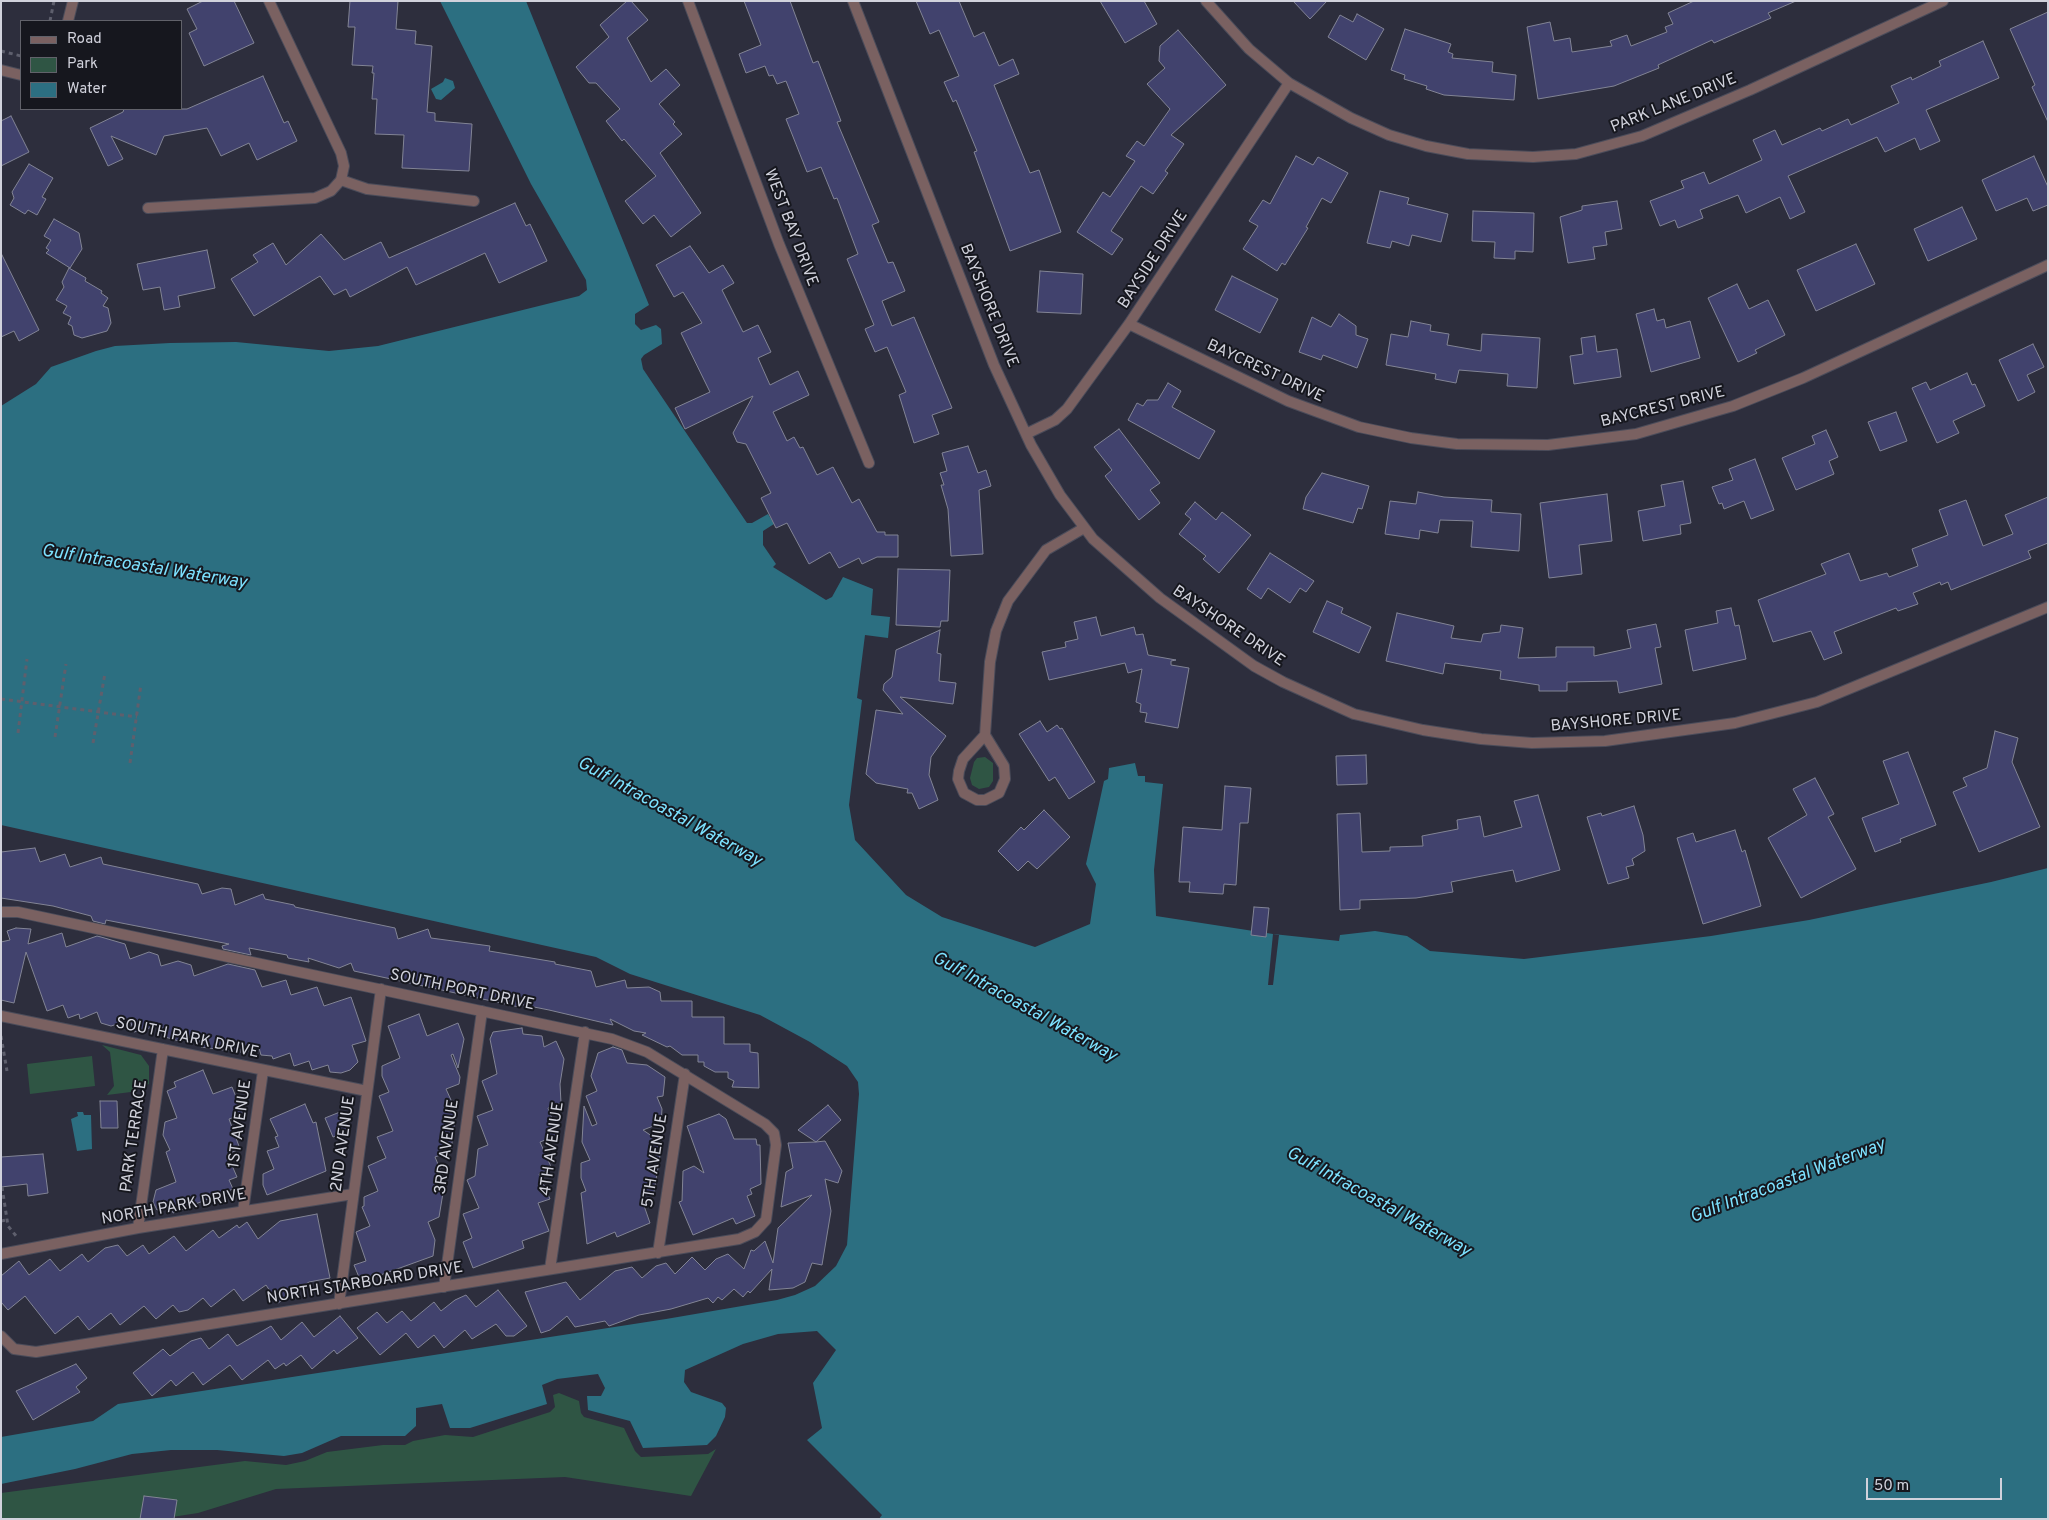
<!DOCTYPE html>
<style>
body{margin:0}
#map{position:relative;width:2049px;height:1520px;overflow:hidden;background:#2d2e3d;font-family:Overpass,sans-serif}
canvas{display:block}
.frame{position:absolute;inset:0;border:2px solid #d1d2dc;pointer-events:none}
.legend{position:absolute;left:20px;top:20px;width:162px;height:90px;box-sizing:border-box;background:#16171e;border:1px solid #61626a;margin:0;padding:6px 9px;list-style:none;font-size:15px;color:#d1d2dc}
.legend li{display:flex;align-items:center;gap:10px;height:25px}
.legend b{width:25px;border:1px solid #61626a}
.scale{position:absolute;left:1866px;top:1478px;width:136px;height:22px;box-sizing:border-box;border:2px solid #d1d2dc;border-top:0;padding-left:6px;font-size:15px;line-height:18px;white-space:nowrap;color:#d1d2dc;-webkit-text-stroke:4px #16171e;paint-order:stroke}
</style>
<div id="map">
<canvas width="2049" height="1520"></canvas>
<div class="frame"></div>
<ul class="legend">
<li><b style="height:6px;background:#7a6161"></b>Road</li>
<li><b style="height:14px;background:#2f5544"></b>Park</li>
<li><b style="height:14px;background:#2c6f81"></b>Water</li>
</ul>
<div class="scale">50 m</div>
</div>
<script>
const g = document.querySelector('canvas').getContext('2d');
g.lineJoin = 'round';
function paint(path, color) {
  g.fillStyle = color;
  g.fill(path, 'evenodd');
}
function poly(rows) {
  const path = new Path2D();
  for (const r of rows) {
    path.moveTo(r[0], r[1]);
    for (let i = 2; i < r.length; i += 2) path.lineTo(r[i], r[i + 1]);
  }
  return path;
}
function stroke(path, color, width, dash) {
  g.strokeStyle = color;
  g.lineWidth = width;
  g.lineCap = dash ? 'butt' : 'round';
  g.setLineDash(dash || []);
  g.stroke(path);
}
function label(font, color, halo, rows, align = 'center') {
  g.font = font + ' Overpass,sans-serif';
  g.lineWidth = 4;
  g.setLineDash([]);
  g.textBaseline = 'middle';
  g.strokeStyle = halo;
  g.fillStyle = color;
  for (const [text, x, y, turn = 0] of rows) {
    g.save();
    g.translate(x, y);
    g.rotate((+turn || 0) * Math.PI / 180);
    g.textAlign = isNaN(turn) ? turn : align;
    if (halo) g.strokeText(text, 0, 0);
    g.fillText(text, 0, 0);
    g.restore();
  }
}
paint(poly([
 [985,757,993,763,993,781,989,787,979,789,972,785,970,778,974,762,977,758],
 [102,1045,141,1055,149,1066,149,1084,132,1090,131,1092,107,1095,114,1086,110,1052],
 [92,1056,95,1086,30,1094,27,1064],
 [559,1393,579,1401,581,1413,584,1417,624,1428,635,1451,641,1457,708,1454,716,1449,691,1496,565,1477,276,1489,198,1513,159,1519,1,1519,1,1493,245,1461,286,1465,305,1461,327,1452,383,1445,405,1445,413,1441,445,1435,473,1437,550,1412,555,1407,553,1395]
]), '#2f5544');
paint(poly([
 [440,1,526,1,649,305,635,314,635,324,641,330,656,325,661,329,662,344,644,355,641,359,643,369,747,523,752,523,768,514,774,524,763,531,763,545,776,564,773,567,826,600,832,597,843,577,873,589,871,615,890,617,888,638,865,635,857,698,862,700,849,805,855,840,906,895,942,917,1035,947,1090,924,1096,884,1086,864,1104,781,1108,779,1109,768,1135,763,1138,776,1145,776,1145,782,1163,784,1154,870,1156,916,1273,934,1339,941,1340,935,1375,931,1407,936,1430,951,1524,959,1711,936,1809,920,1991,882,2048,868,2048,1519,879,1519,882,1515,807,1440,822,1428,813,1383,836,1350,817,1331,778,1334,743,1344,685,1370,684,1382,691,1392,722,1403,726,1408,725,1417,716,1436,707,1445,643,1448,630,1421,588,1410,587,1396,601,1396,605,1388,598,1374,557,1379,542,1385,547,1404,470,1428,450,1428,442,1404,416,1408,416,1426,405,1436,341,1436,302,1453,284,1456,217,1450,171,1450,132,1454,75,1469,1,1484,1,1437,93,1421,118,1404,666,1319,777,1300,795,1295,815,1286,836,1266,847,1245,859,1094,858,1082,847,1066,810,1042,760,1015,630,974,596,957,1,825,1,406,36,384,51,367,96,351,115,346,170,343,236,342,329,351,378,346,579,296,587,290,586,280,531,184],
 [445,78,453,81,455,88,441,100,436,99,431,89,443,82],
 [77,1112,83,1112,84,1115,91,1115,92,1149,77,1151,71,1119,78,1116]
]), '#2c6f81');
paint(poly([
 [1273,934,1279,935,1273,985,1268,985]
]), '#2d2e3d');
const building = poly([
 [203,1,234,1,254,43,204,66,189,33,197,29,187,9,203,1],
 [350,1,398,1,396,29,416,31,415,44,432,46,427,112,435,113,435,121,472,124,469,171,402,168,404,135,375,134,377,99,372,99,374,73,372,73,373,66,352,65,355,27,348,27,350,1],
 [627,1,631,1,648,20,627,38,651,82,666,69,680,85,659,104,675,122,673,124,682,134,660,153,701,213,671,237,654,215,643,224,625,201,656,176,624,139,622,141,606,121,620,109,596,83,589,83,576,67,609,37,600,25,627,1],
 [744,1,790,1,813,63,818,61,841,121,837,122,879,222,872,225,888,263,893,262,905,291,882,301,892,326,914,317,952,408,932,415,939,434,914,443,899,395,906,392,887,347,875,352,865,329,874,325,847,259,858,254,837,198,834,199,821,167,807,172,786,119,799,114,786,81,777,84,773,75,769,76,765,66,746,73,739,54,761,45,744,1],
 [916,1,959,1,974,37,984,32,999,66,1013,59,1019,74,994,85,1030,173,1039,170,1061,232,1010,251,974,152,977,151,956,100,953,102,944,82,959,76,939,30,930,34,916,1],
 [1100,1,1144,1,1157,24,1125,43,1100,1],
 [1293,1,1327,1,1310,19,1293,1],
 [1694,1,1796,1,1768,13,1771,18,1714,43,1712,40,1658,65,1659,68,1614,86,1538,99,1527,27,1550,22,1554,41,1570,38,1572,52,1612,46,1610,41,1627,35,1631,46,1667,32,1665,27,1673,24,1668,13,1694,1],
 [2048,12,2048,122,2032,87,2035,85,2010,29,2048,12],
 [1357,14,1384,29,1366,60,1328,37,1340,15,1353,22,1357,14],
 [1405,29,1451,44,1448,52,1453,54,1452,58,1493,62,1492,72,1516,75,1514,100,1444,95,1426,89,1427,86,1404,79,1405,75,1391,70,1405,29],
 [1178,30,1226,85,1171,135,1184,144,1165,171,1168,173,1153,194,1141,186,1111,231,1123,239,1112,255,1077,232,1103,192,1110,197,1135,161,1126,156,1137,141,1144,146,1170,109,1147,84,1165,68,1159,61,1160,46,1178,30],
 [1983,41,1999,78,1926,110,1940,141,1920,150,1915,138,1885,152,1877,137,1788,176,1805,212,1790,219,1780,197,1746,213,1738,195,1700,210,1703,218,1678,228,1675,220,1660,226,1650,201,1684,188,1681,181,1704,172,1709,184,1762,160,1753,140,1775,130,1782,145,1820,128,1822,131,1848,119,1851,125,1899,103,1891,86,1911,77,1912,80,1941,66,1939,61,1983,41],
 [263,76,284,123,288,121,297,141,257,160,249,143,221,156,207,128,164,136,156,155,111,136,123,159,108,166,90,128,123,112,124,109,187,109,263,76],
 [11,116,29,152,1,166,1,121,11,116],
 [1296,156,1313,165,1318,157,1348,173,1331,203,1322,198,1306,227,1308,228,1285,265,1282,263,1277,271,1243,249,1258,226,1249,221,1263,200,1270,204,1296,156],
 [2034,156,2048,187,2048,205,2033,211,2027,198,1996,211,1982,180,2034,156],
 [29,164,53,178,42,197,46,199,37,215,28,210,25,214,10,205,14,198,12,192,29,164],
 [1380,191,1409,198,1407,204,1448,214,1441,242,1412,235,1409,246,1392,241,1390,248,1367,243,1380,191],
 [1617,201,1622,229,1605,232,1607,245,1593,247,1595,259,1568,263,1560,217,1582,210,1582,206,1617,201],
 [515,203,526,226,530,224,547,261,499,283,485,253,416,285,407,267,350,297,346,289,334,295,320,276,254,316,231,279,258,262,253,255,273,243,286,265,321,234,344,260,381,242,389,258,515,203],
 [1962,207,1977,239,1928,261,1914,229,1962,207],
 [1473,211,1534,213,1533,252,1515,251,1515,259,1494,258,1495,242,1472,241,1473,211],
 [54,219,79,233,82,249,70,268,46,253,49,250,46,248,51,240,44,236,54,219],
 [1856,244,1875,284,1816,311,1797,270,1856,244],
 [690,246,709,273,723,265,734,283,722,290,743,332,758,325,771,352,758,358,770,385,798,371,809,395,773,412,787,441,794,437,800,448,803,447,817,475,833,467,852,503,859,499,877,532,885,532,885,535,898,535,898,557,877,557,862,564,859,558,839,568,830,552,809,564,787,523,776,528,761,498,771,493,746,444,737,442,733,433,753,396,685,429,675,408,710,392,681,333,702,323,683,292,674,297,656,265,690,246],
 [207,250,215,288,178,296,180,307,164,310,160,287,143,290,137,264,207,250],
 [1,253,39,330,19,341,14,331,1,337,1,253],
 [69,268,86,278,85,281,102,291,101,293,108,298,103,306,108,308,111,323,107,331,82,338,74,335,72,326,68,324,71,317,63,313,67,306,56,300,64,287,62,282,69,268],
 [1040,271,1083,274,1081,314,1037,312,1040,271],
 [1232,276,1278,299,1260,333,1215,310,1232,276],
 [1737,284,1749,309,1768,300,1785,335,1755,350,1757,353,1738,362,1708,298,1737,284],
 [1654,309,1657,321,1664,319,1666,328,1690,321,1700,358,1651,372,1636,314,1654,309],
 [1339,314,1356,326,1356,335,1368,339,1357,368,1323,355,1321,360,1299,352,1312,317,1331,327,1339,314],
 [1411,321,1431,325,1430,331,1449,334,1447,345,1481,351,1482,334,1540,338,1537,388,1507,386,1508,374,1459,370,1456,383,1435,379,1436,374,1386,365,1391,334,1408,337,1411,321],
 [1595,336,1597,352,1617,349,1621,377,1574,384,1570,356,1583,354,1581,338,1595,336],
 [2033,344,2044,367,2027,375,2035,392,2018,401,1999,360,2033,344],
 [1967,373,1972,385,1975,384,1985,406,1953,421,1959,433,1937,443,1912,388,1926,382,1930,390,1967,373],
 [1168,383,1181,391,1172,407,1215,431,1199,459,1128,420,1137,403,1143,406,1147,400,1158,400,1168,383],
 [1896,412,1907,441,1880,451,1868,422,1896,412],
 [1119,429,1160,483,1150,490,1160,503,1139,520,1105,476,1112,470,1094,447,1119,429],
 [1826,430,1838,457,1829,461,1834,474,1796,490,1782,458,1815,444,1812,436,1826,430],
 [968,446,978,473,986,470,991,486,979,490,983,554,951,556,948,509,941,485,944,485,940,473,947,471,942,453,968,446],
 [1755,459,1774,510,1751,519,1744,501,1724,509,1722,503,1719,504,1712,487,1733,480,1729,469,1755,459],
 [1322,473,1369,486,1362,509,1358,508,1353,523,1303,509,1306,497,1322,473],
 [1683,481,1691,523,1680,525,1681,534,1643,541,1638,511,1665,506,1661,485,1683,481],
 [1418,492,1444,497,1492,500,1491,512,1521,514,1519,551,1471,547,1473,521,1440,520,1438,533,1420,530,1419,539,1385,534,1390,501,1416,504,1418,492],
 [1607,494,1612,541,1579,545,1582,574,1549,578,1540,503,1607,494],
 [2048,497,2048,543,2028,551,2031,558,1951,590,1948,582,1941,585,1940,582,1913,593,1918,604,1898,611,1896,608,1834,632,1842,653,1824,660,1811,631,1773,642,1758,600,1826,574,1821,564,1849,553,1860,581,1887,573,1889,577,1918,566,1912,549,1948,535,1939,510,1966,500,1983,546,2013,534,2005,515,2048,497],
 [1195,502,1216,520,1222,512,1251,535,1219,573,1203,559,1206,556,1179,534,1191,519,1185,514,1195,502],
 [1270,553,1314,581,1306,592,1300,588,1290,603,1268,588,1261,599,1247,589,1270,553],
 [898,569,950,570,948,621,941,621,940,627,896,625,898,569],
 [1327,601,1343,608,1341,613,1371,627,1359,653,1313,632,1327,601],
 [1731,608,1735,626,1739,625,1746,659,1693,671,1685,630,1718,623,1716,611,1731,608],
 [1397,613,1454,626,1451,638,1481,642,1483,634,1500,632,1501,625,1523,628,1518,658,1556,657,1556,647,1594,647,1594,656,1631,648,1627,630,1656,624,1661,647,1655,648,1662,684,1619,693,1617,681,1567,682,1567,691,1539,691,1539,685,1500,679,1501,671,1445,663,1443,674,1386,661,1397,613],
 [1096,617,1101,636,1134,627,1136,635,1143,634,1148,655,1176,660,1171,661,1171,665,1189,668,1178,728,1145,722,1147,713,1140,712,1141,704,1136,702,1142,669,1128,673,1125,663,1049,680,1042,652,1066,647,1065,642,1078,639,1074,622,1096,617],
 [940,630,937,653,941,654,939,681,956,683,953,704,900,697,946,736,931,757,929,775,938,800,919,809,912,793,907,793,908,789,876,783,866,774,876,710,903,714,883,690,884,684,892,677,896,650,940,630],
 [1040,721,1047,732,1057,725,1060,729,1062,728,1095,782,1069,799,1055,777,1049,781,1019,734,1040,721],
 [1995,731,2018,738,2012,762,2040,827,1979,852,1953,792,1967,786,1963,778,1987,768,1995,731],
 [1908,752,1936,825,1900,839,1901,842,1875,852,1862,818,1899,804,1883,761,1908,752],
 [1366,755,1367,784,1337,785,1336,756,1366,755],
 [1815,778,1834,814,1828,817,1856,869,1801,898,1768,838,1807,815,1793,789,1815,778],
 [1225,786,1251,788,1248,823,1240,823,1236,885,1224,884,1223,894,1189,892,1190,882,1179,882,1183,827,1222,830,1225,786],
 [1538,795,1560,870,1516,882,1513,870,1451,882,1453,892,1416,898,1360,900,1360,909,1340,910,1337,814,1360,813,1362,852,1390,851,1390,847,1423,846,1422,836,1458,829,1457,820,1480,816,1484,837,1522,827,1514,801,1538,795],
 [1634,806,1643,835,1645,851,1632,859,1634,865,1626,867,1629,878,1608,884,1587,817,1601,813,1602,816,1634,806],
 [1044,810,1070,837,1037,869,1028,861,1018,871,998,851,1021,827,1024,830,1044,810],
 [1735,830,1742,852,1745,850,1761,906,1703,924,1677,838,1693,833,1696,842,1735,830],
 [35,848,40,862,65,854,70,867,101,857,103,864,198,884,202,894,222,888,231,889,235,905,263,894,265,899,294,905,295,907,395,928,398,939,428,929,431,938,490,946,489,951,555,962,555,964,591,971,596,987,625,980,627,988,649,987,660,992,661,1001,692,1001,692,1017,724,1017,724,1044,750,1044,750,1052,758,1053,759,1088,732,1087,734,1081,728,1078,728,1072,715,1072,704,1066,704,1062,698,1062,698,1055,682,1055,670,1046,667,1047,642,1035,646,1033,634,1031,610,1019,613,1025,549,1010,519,1004,519,1007,419,985,354,971,351,963,339,968,308,958,309,962,288,958,287,955,249,948,251,955,223,949,222,946,229,944,106,920,105,924,93,921,91,916,53,906,1,898,1,852,35,848],
 [1254,907,1269,908,1266,937,1251,935,1254,907],
 [16,928,31,929,28,944,62,933,66,947,97,936,101,937,125,944,130,959,149,952,158,955,161,966,178,961,191,965,194,976,228,964,255,970,262,987,286,980,291,995,317,987,324,1006,351,997,366,1041,352,1045,358,1062,350,1070,341,1073,330,1072,328,1065,312,1070,309,1061,294,1066,290,1053,273,1059,272,1056,261,1055,259,1048,241,1053,240,1049,231,1051,201,1047,197,1035,179,1041,165,1037,161,1025,134,1032,130,1020,111,1026,101,1023,97,1012,80,1019,79,1014,68,1018,63,1005,47,1011,26,952,14,1003,1,1000,1,942,10,940,7,931,16,928],
 [419,1014,427,1036,458,1023,464,1039,458,1068,453,1054,451,1055,460,1077,459,1084,446,1089,456,1111,451,1151,435,1157,445,1181,439,1217,428,1222,435,1240,433,1256,361,1282,354,1265,366,1261,356,1232,370,1226,362,1207,364,1206,364,1197,378,1191,368,1166,386,1158,377,1137,393,1131,379,1096,389,1092,382,1076,382,1066,400,1058,388,1026,419,1014],
 [522,1028,523,1034,542,1036,544,1047,556,1041,564,1059,560,1084,561,1103,548,1108,558,1135,540,1142,552,1169,539,1174,550,1199,538,1203,549,1231,522,1241,524,1248,473,1268,463,1242,472,1238,463,1214,479,1208,467,1180,475,1176,478,1149,488,1145,477,1116,493,1110,482,1081,497,1074,490,1039,493,1032,522,1028],
 [613,1047,622,1050,627,1063,647,1065,665,1077,663,1096,657,1097,662,1109,661,1123,643,1130,662,1143,654,1192,641,1197,650,1223,617,1237,615,1232,587,1244,581,1193,586,1191,581,1178,581,1163,590,1160,582,1142,584,1106,592,1126,597,1124,586,1096,597,1091,591,1076,598,1053,613,1047],
 [203,1070,213,1094,232,1087,243,1114,229,1119,240,1149,227,1154,237,1177,229,1180,233,1189,173,1213,170,1205,157,1210,153,1202,156,1190,176,1182,166,1152,170,1150,163,1135,165,1122,177,1118,167,1091,176,1087,174,1082,203,1070],
 [100,1101,117,1101,118,1128,101,1128,100,1101],
 [305,1104,313,1123,316,1122,326,1171,267,1195,263,1185,263,1174,274,1169,267,1151,279,1147,275,1137,278,1136,270,1119,305,1104],
 [828,1105,841,1120,816,1142,825,1141,842,1171,838,1183,825,1179,831,1211,822,1265,812,1263,805,1282,793,1288,769,1290,772,1269,750,1293,748,1291,743,1297,734,1289,722,1300,718,1297,713,1303,708,1298,671,1309,639,1315,609,1326,605,1321,575,1327,567,1316,550,1330,541,1333,525,1292,566,1282,580,1300,615,1271,632,1267,642,1278,656,1266,666,1263,675,1274,692,1257,705,1270,716,1259,728,1254,744,1269,751,1250,754,1251,765,1241,773,1263,778,1228,812,1195,781,1207,786,1172,793,1168,788,1143,816,1142,798,1130,828,1105],
 [340,1112,348,1131,333,1137,325,1118,340,1112],
 [719,1114,726,1119,734,1139,756,1139,757,1145,760,1145,761,1184,750,1189,752,1194,747,1196,755,1216,736,1224,733,1218,693,1235,679,1202,682,1201,683,1171,694,1166,704,1173,687,1126,719,1114],
 [43,1154,48,1193,28,1196,27,1184,1,1187,1,1157,43,1154],
 [317,1214,330,1278,309,1282,278,1303,266,1285,243,1301,234,1289,211,1307,203,1298,188,1310,179,1312,173,1305,156,1319,144,1306,120,1325,111,1313,89,1330,78,1316,55,1334,25,1296,8,1310,1,1302,1,1276,19,1261,29,1275,50,1259,60,1271,82,1254,88,1262,105,1248,118,1245,127,1256,143,1245,149,1254,174,1236,186,1251,213,1230,219,1238,237,1225,239,1228,247,1222,258,1239,280,1221,317,1214],
 [498,1290,527,1326,514,1336,506,1336,496,1324,472,1339,465,1330,444,1348,434,1335,418,1348,406,1333,380,1355,357,1328,377,1312,387,1323,402,1311,411,1321,434,1302,441,1311,455,1300,466,1295,476,1307,498,1290],
 [340,1316,358,1338,337,1354,334,1350,312,1369,301,1355,286,1366,284,1363,275,1369,268,1360,242,1380,230,1365,203,1385,193,1372,176,1386,171,1380,152,1396,133,1373,163,1349,170,1356,191,1341,201,1338,209,1349,228,1334,237,1346,271,1326,281,1340,302,1322,314,1337,340,1316],
 [76,1364,87,1378,76,1387,80,1392,33,1420,16,1391,76,1364],
 [144,1496,177,1500,174,1519,140,1519,144,1496]
]);
paint(building, '#41426d');
stroke(building, '#828495', 1);
const lane = poly([
 [341,180,367,189,474,201]
]);
const street = poly([
 [688,1,779,244,869,463],
 [853,1,994,365,1031,445,1060,495,1093,539,1160,598,1254,666,1283,682,1354,714,1423,730,1481,739,1532,743,1605,741,1735,723,1817,702,2048,607],
 [1206,1,1249,49,1289,83,1351,118,1389,135,1426,146,1468,154,1533,157,1576,154,1642,136,1750,90,1943,1],
 [68,21,73,1],
 [1,70,21,75],
 [148,208,315,198,331,191,341,180,344,166,341,153,269,1],
 [1129,324,1288,401,1359,427,1411,438,1457,444,1548,445,1636,434,1733,406,1803,378,2048,265],
 [1026,434,1055,420,1067,409,1129,324,1289,83],
 [985,735,990,662,996,631,1008,601,1046,550,1084,528],
 [985,735,1004,766,1005,779,999,793,985,800,977,800,964,793,958,779,959,771,963,759,985,735],
 [1,912,18,912,612,1039,647,1052,765,1124,774,1133,776,1145,766,1220,755,1232,739,1239,36,1352,14,1349,1,1336],
 [1,1016,367,1091],
 [243,1211,263,1071],
 [138,1228,163,1049],
 [658,1253,685,1074],
 [1,1254,138,1228,353,1194],
 [550,1269,585,1032],
 [444,1287,482,1011],
 [339,1304,381,989]
]);
stroke(lane, '#4b4c5a', 12);
stroke(street, '#4b4c5a', 12);
stroke(poly([
 [50,21,54,1],
 [1,51,21,56],
 [1,699,137,717],
 [18,733,27,659],
 [55,737,66,664],
 [93,743,105,673],
 [130,763,141,684],
 [1,1036,7,1071],
 [2,1187,8,1226,17,1237],
 [1,1221,7,1220]
]), '#5e5f6d', 3, [4, 4]);
stroke(lane, '#7a6161', 10);
stroke(street, '#7a6161', 10);
label('16px', '#d1d2dc', '#16171e', [
 ["PARK LANE DRIVE",1674,104,-22],
 ["WEST BAY DRIVE",790,228,69],
 ["BAYSIDE DRIVE",1154,260,-57],
 ["BAYSHORE DRIVE",988,306,68],
 ["BAYCREST DRIVE",1265,372,25],
 ["BAYCREST DRIVE",1663,408,-14],
 ["BAYSHORE DRIVE",1228,627,34],
 ["BAYSHORE DRIVE",1616,722,-5],
 ["SOUTH PORT DRIVE",462,991,12],
 ["SOUTH PARK DRIVE",187,1039,12],
 ["1ST AVENUE",241,1124,-82],
 ["PARK TERRACE",135,1136,-82],
 ["2ND AVENUE",344,1144,-82],
 ["3RD AVENUE",448,1147,-82],
 ["4TH AVENUE",553,1149,-82],
 ["5TH AVENUE",656,1161,-81],
 ["NORTH PARK DRIVE",174,1208,-10],
 ["NORTH STARBOARD DRIVE",365,1284,-9]
]);
label('italic 18px', '#7de2ff', '#16171e', [
 ["Gulf Intracoastal Waterway",144,568,9],
 ["Gulf Intracoastal Waterway",669,813,29],
 ["Gulf Intracoastal Waterway",1024,1008,29],
 ["Gulf Intracoastal Waterway",1788,1182,-21],
 ["Gulf Intracoastal Waterway",1378,1203,29]
]);
</script>
